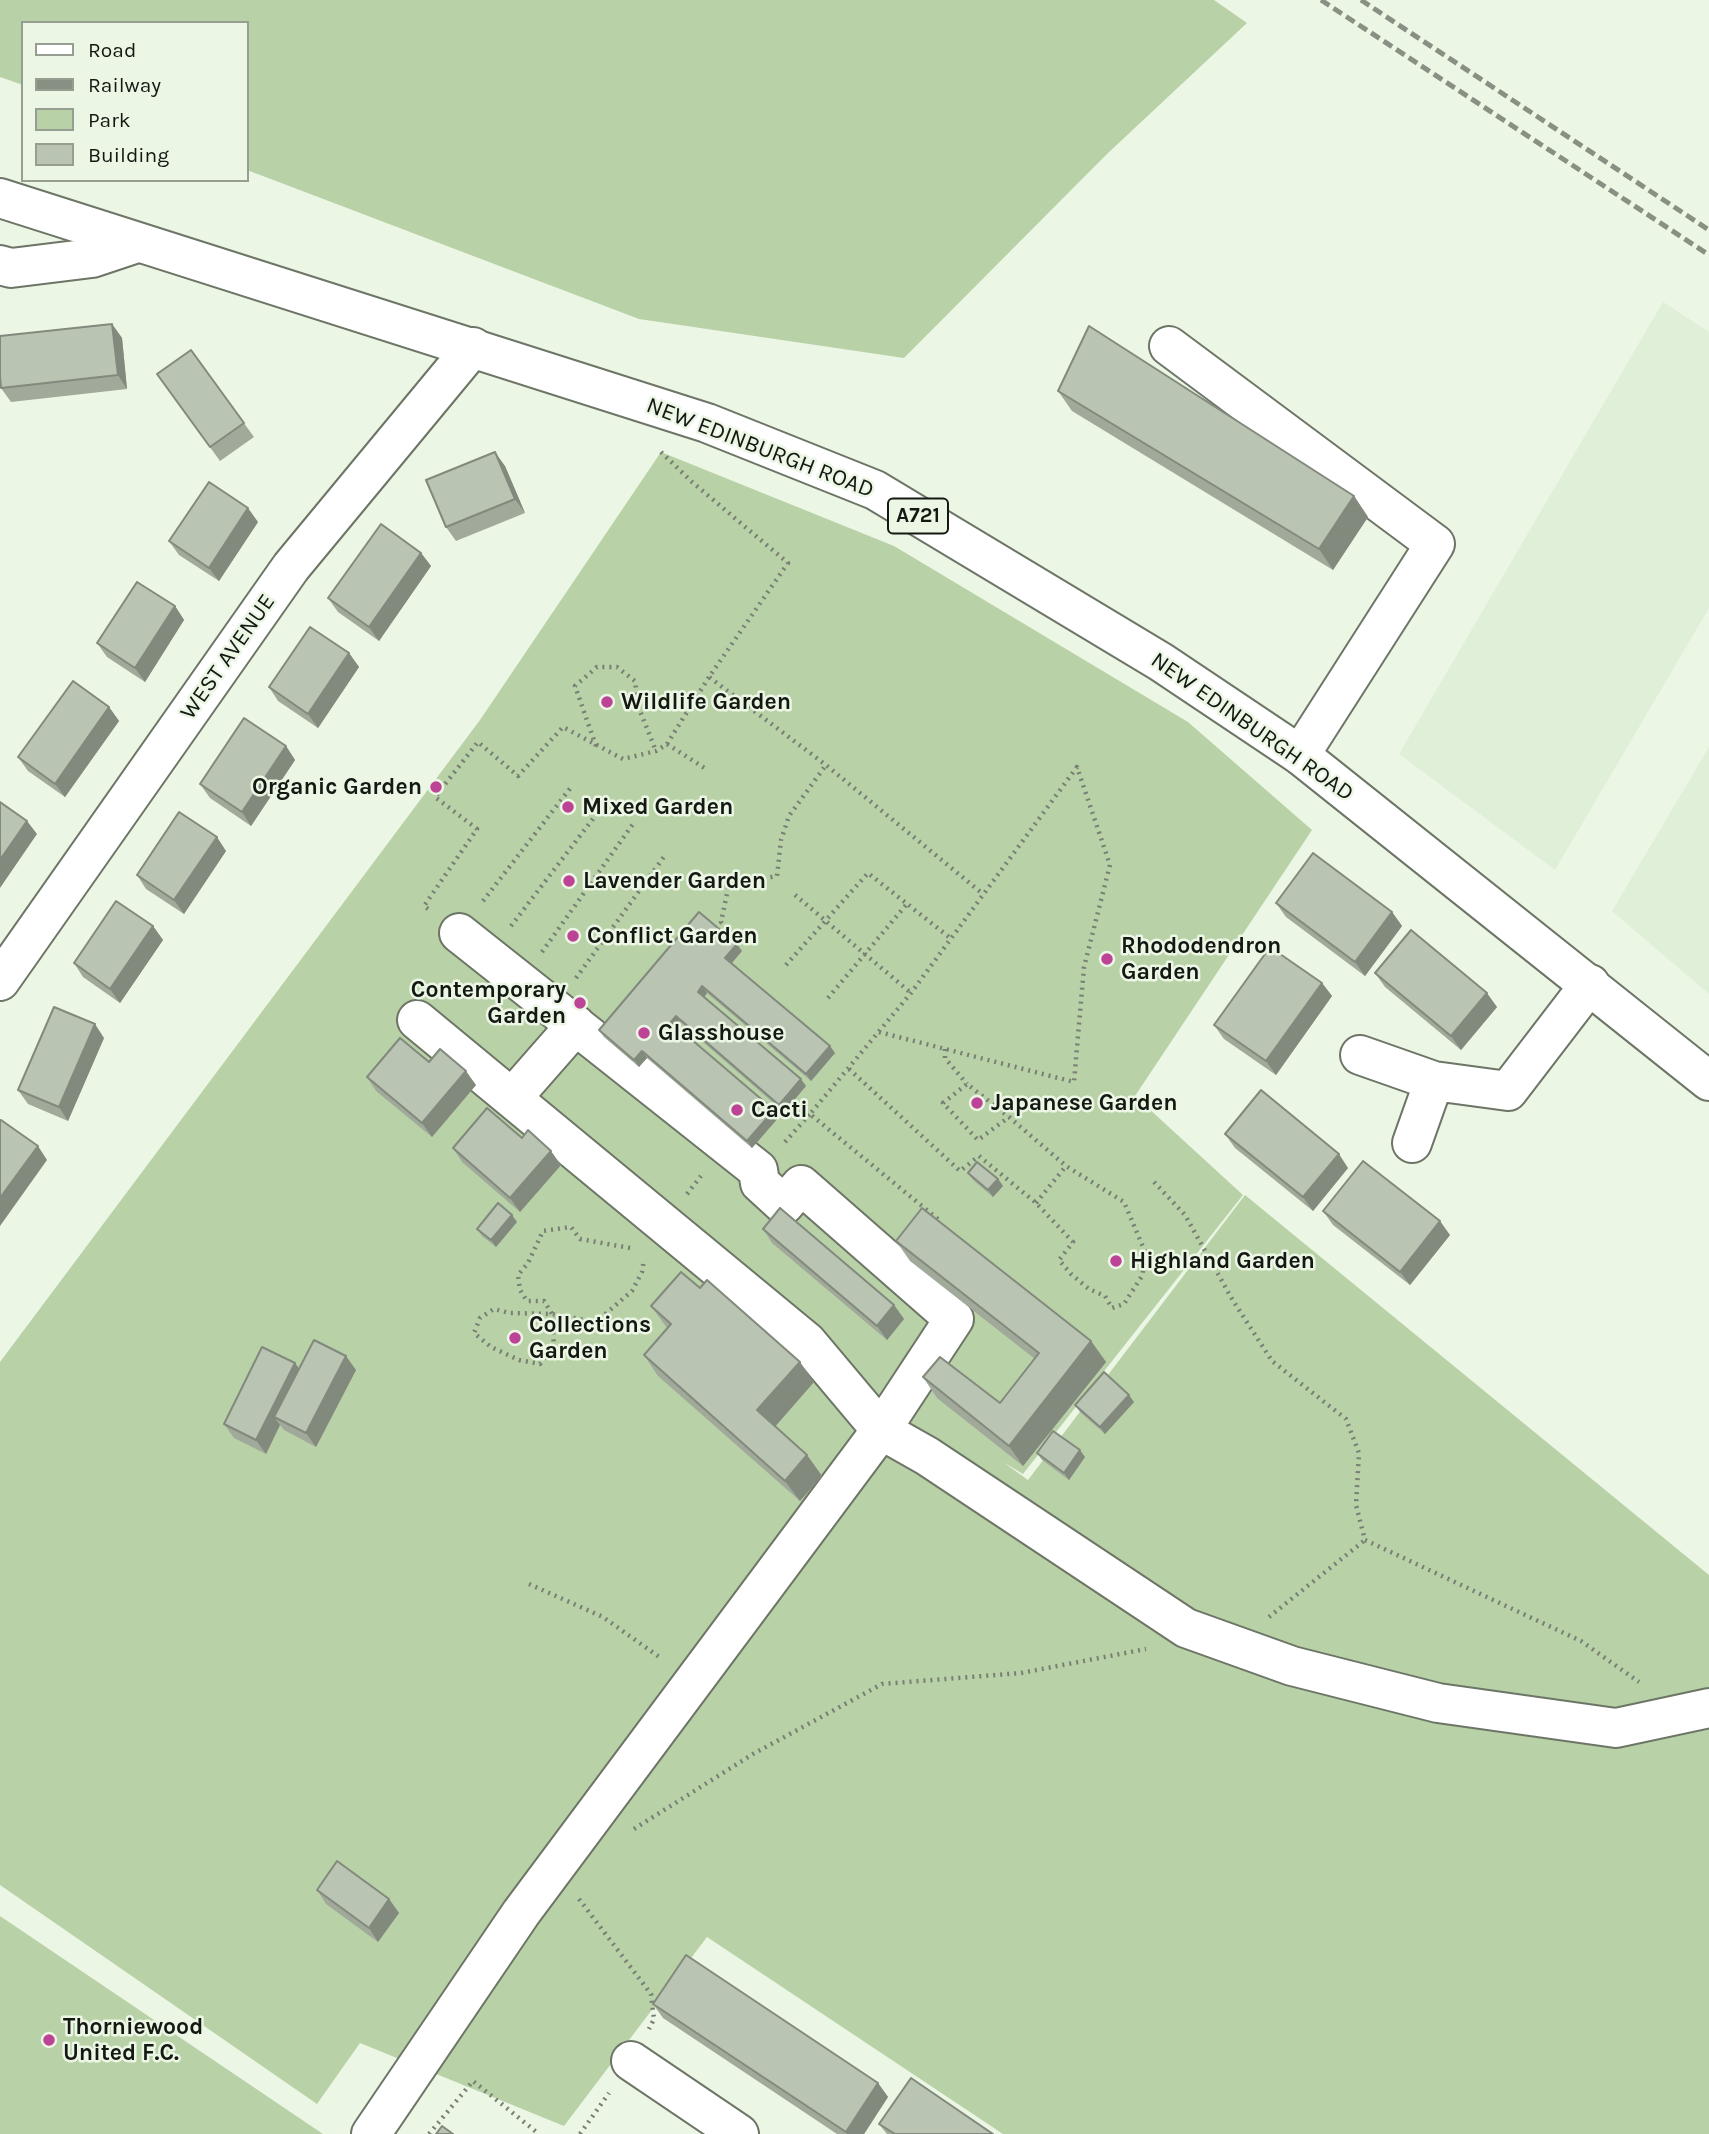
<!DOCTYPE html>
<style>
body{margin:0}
#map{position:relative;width:1709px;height:2134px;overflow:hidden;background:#ecf6e5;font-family:Karla,sans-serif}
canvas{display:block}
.legend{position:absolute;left:21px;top:21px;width:228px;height:161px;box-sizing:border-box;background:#ecf6e5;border:2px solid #969d91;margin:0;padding:9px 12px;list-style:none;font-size:21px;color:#141812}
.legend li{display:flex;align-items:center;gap:14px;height:35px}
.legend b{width:35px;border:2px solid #969d91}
</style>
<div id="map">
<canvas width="1709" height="2134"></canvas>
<ul class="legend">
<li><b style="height:9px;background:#fff"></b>Road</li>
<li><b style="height:9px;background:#889084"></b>Railway</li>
<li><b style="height:19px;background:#b9d1a7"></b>Park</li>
<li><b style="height:19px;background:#bac4b3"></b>Building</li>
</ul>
</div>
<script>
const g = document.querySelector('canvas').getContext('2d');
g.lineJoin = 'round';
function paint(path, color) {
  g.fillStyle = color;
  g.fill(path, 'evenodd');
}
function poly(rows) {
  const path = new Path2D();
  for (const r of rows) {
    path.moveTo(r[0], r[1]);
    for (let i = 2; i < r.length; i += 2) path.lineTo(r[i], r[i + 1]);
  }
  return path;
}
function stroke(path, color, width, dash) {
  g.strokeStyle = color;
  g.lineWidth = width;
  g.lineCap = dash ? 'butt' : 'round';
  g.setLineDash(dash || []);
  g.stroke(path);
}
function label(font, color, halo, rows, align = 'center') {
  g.font = font + ' Karla,sans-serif';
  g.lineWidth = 5;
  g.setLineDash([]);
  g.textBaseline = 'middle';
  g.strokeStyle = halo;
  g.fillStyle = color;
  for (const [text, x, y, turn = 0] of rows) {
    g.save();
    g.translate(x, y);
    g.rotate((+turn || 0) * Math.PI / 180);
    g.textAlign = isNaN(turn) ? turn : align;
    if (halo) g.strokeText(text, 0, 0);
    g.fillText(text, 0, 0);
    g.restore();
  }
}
paint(poly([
 [1663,302,1709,332,1709,608,1555,870,1399,754],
 [1709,747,1709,994,1612,911]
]), '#e0efd7');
paint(poly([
 [0,0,1214,0,1247,23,1107,154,904,358,639,319,247,170,247,23,23,23,23,85,0,77],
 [661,452,894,546,1188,722,1312,830,1135,1096,1243,1195,1023,1474,1003,1462,1028,1480,1245,1195,1709,1575,1709,2134,1003,2134,707,1937,564,2126,360,2043,317,2104,0,1885,0,1362,480,720],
 [0,1916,323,2134,0,2134]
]), '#b9d1a7');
const minor = poly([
 [0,265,11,268,92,258,137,243],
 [1169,346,1435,544,1300,755],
 [0,981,291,567,473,347],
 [417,1020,807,1342,881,1430,954,1319,801,1185,784,1205,760,1183,758,1170,459,933],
 [1360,1055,1434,1081,1508,1091,1590,984],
 [512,1098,576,1025],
 [1412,1143,1434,1081],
 [631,2061,739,2134],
 [371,2134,521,1913,881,1430,927,1456,1186,1628,1292,1666,1438,1703,1616,1728,1709,1708]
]);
const major = poly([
 [0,198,707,423,875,490,1161,662,1300,755,1709,1081]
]);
stroke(minor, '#6c7566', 42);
stroke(major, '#6c7566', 42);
stroke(poly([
 [661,452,692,482,788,563,709,677,826,765,983,894],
 [667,744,706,769],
 [596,746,575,686,597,667,617,667,635,681,638,706,656,751],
 [795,895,911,993],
 [483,901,572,786],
 [428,909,424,906,477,829,435,797,478,742,518,776,563,727,623,759,656,751,667,744,709,677],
 [511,926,602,807],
 [732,933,721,922,728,889,737,877,761,879,777,876,781,840,789,816,826,765],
 [542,952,633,824],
 [786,965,868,873,949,937],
 [576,978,666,854],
 [828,998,906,905],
 [879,1032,1074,1082,1084,967,1110,865,1077,767,911,993,810,1114,939,1220,937,1223],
 [945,1049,945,1058,967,1084],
 [849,1069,960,1171,979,1156,1036,1203,1073,1242,1059,1260,1071,1274,1089,1289,1105,1296,1112,1308,1124,1304,1142,1276,1146,1254,1124,1202,1066,1166,1009,1117,967,1084,943,1103,978,1140,1009,1117],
 [785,1142,810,1114],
 [1154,1182,1185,1215,1232,1299,1272,1361,1346,1419,1359,1453,1356,1505,1365,1540,1581,1641,1639,1682],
 [687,1194,701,1176],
 [1036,1203,1066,1166],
 [630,1248,580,1239,571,1227,543,1231,528,1263,518,1275,520,1290,527,1301,544,1301,552,1314,554,1347,540,1364,519,1360,491,1347,474,1333,480,1318,494,1309,509,1313,552,1314,596,1322,632,1291,642,1272,644,1259],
 [529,1584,603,1617,662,1659],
 [1269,1617,1365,1540],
 [634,1829,753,1754,882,1684,1021,1673,1146,1649],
 [579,1899,651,1994,654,2019,649,2029],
 [429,2134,473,2081,539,2134],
 [580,2134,609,2093]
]), '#787f74', 4.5, [2, 5]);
stroke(minor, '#fff', 38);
stroke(major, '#fff', 38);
stroke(poly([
 [1321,0,1709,255],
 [1361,0,1709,230]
]), '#889084', 5, [10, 5]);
paint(poly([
 [112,324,122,338,127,389,11,402,1,388],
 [191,350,254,437,220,461,157,374],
 [1058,391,1354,496,1368,517,1333,570,1072,411],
 [505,466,525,513,456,541,446,527],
 [258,522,219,581,179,555,169,541],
 [421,553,431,566,379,641,338,612,328,598],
 [175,606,184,620,145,682,107,657,97,643],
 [349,653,359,667,318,728,278,701,269,687],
 [109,707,119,721,65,797,28,771,18,757],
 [286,746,295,760,251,826,210,798,200,784],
 [226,851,184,914,146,889,137,875],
 [1276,903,1392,912,1402,926,1365,976,1286,917],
 [153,926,163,940,120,1003,83,977,74,963],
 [742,951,732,963,835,1053,811,1081,707,993,704,997,806,1086,784,1112,681,1023,677,1028,779,1117,752,1148,647,1058,639,1067,604,1037,599,1030],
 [1375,973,1497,1007,1461,1050,1385,987],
 [1322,983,1332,996,1276,1075,1224,1039,1214,1025],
 [104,1038,68,1121,28,1104,18,1090],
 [429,1062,476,1085,432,1137,376,1091,367,1077],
 [1225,1134,1348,1168,1313,1211,1235,1148],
 [522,1138,561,1165,520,1212,462,1162,453,1148],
 [968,1173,998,1179,1003,1186,993,1197,973,1180],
 [1323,1211,1450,1235,1410,1285,1333,1225],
 [517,1222,496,1247,482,1236,477,1229],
 [763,1229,894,1305,904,1319,887,1340,772,1243],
 [896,1241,1091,1341,1106,1362,1023,1466,937,1398,923,1377,1000,1403,1035,1359,910,1261],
 [700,1288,814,1382,775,1427,807,1455,822,1476,800,1501,658,1376,644,1355,667,1328,651,1306],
 [295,1363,299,1369,356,1370,316,1447,284,1430,280,1425,266,1454,234,1438,224,1424],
 [1134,1402,1105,1434,1080,1412,1075,1405],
 [1037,1453,1085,1457,1069,1480,1042,1460],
 [317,1890,389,1899,399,1913,378,1942,326,1904],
 [653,2004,878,2083,888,2097,864,2134,837,2134,663,2018],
 [879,2124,993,2134,887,2134]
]), '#a0a99a');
paint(poly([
 [112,324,122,338,127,389,118,375],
 [495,452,505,466,525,513,515,499],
 [1354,496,1368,517,1333,570,1319,549],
 [248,508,258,522,219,581,209,568],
 [421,553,431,566,379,641,369,627],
 [175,606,184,620,145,682,135,668],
 [349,653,359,667,318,728,308,714],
 [109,707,119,721,65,797,55,784],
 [286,746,295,760,251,826,242,812],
 [27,821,37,834,0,888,0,860],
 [217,837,226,851,184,914,174,900],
 [1392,912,1402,926,1365,976,1355,962],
 [153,926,163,940,120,1003,110,989],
 [737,944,742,951,730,965,725,958],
 [1322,983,1332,996,1276,1075,1266,1061],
 [702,986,707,993,703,999,698,992],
 [1487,993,1497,1007,1461,1050,1451,1036],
 [676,1016,681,1023,676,1029,671,1022],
 [95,1024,104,1038,68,1121,59,1107],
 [830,1046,835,1053,811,1081,806,1074],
 [642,1051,647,1058,639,1067,634,1060],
 [466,1071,476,1085,432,1137,422,1123],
 [801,1079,806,1086,784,1112,779,1105],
 [774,1110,779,1117,752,1148,747,1141],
 [38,1146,47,1160,0,1226,0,1198],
 [551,1151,561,1165,520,1212,510,1198],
 [1339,1154,1348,1168,1313,1211,1303,1197],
 [998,1179,1003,1186,993,1197,988,1190],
 [512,1215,517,1222,496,1247,491,1240],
 [1440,1221,1450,1235,1410,1285,1400,1272],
 [894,1305,904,1319,887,1340,877,1326],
 [1091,1341,1106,1362,1023,1466,1009,1446],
 [346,1356,356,1370,316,1447,306,1433],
 [800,1362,814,1382,771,1431,757,1410],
 [295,1363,305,1377,274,1417,280,1425,266,1454,256,1440],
 [1129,1395,1134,1402,1105,1434,1100,1427],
 [1080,1450,1085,1457,1069,1480,1064,1473],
 [807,1455,822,1476,800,1501,785,1481],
 [389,1899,399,1913,378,1942,369,1928],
 [878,2083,888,2097,864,2134,847,2134,846,2132]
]), '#82897d');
const building = poly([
 [112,324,118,375,1,388,0,376,0,336,112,324],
 [1089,326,1354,496,1319,549,1058,391,1089,326],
 [191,350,244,423,210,447,157,374,191,350],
 [495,452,515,499,446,527,426,480,495,452],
 [209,482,248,508,209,568,169,541,209,482],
 [381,524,421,553,369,627,328,598,381,524],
 [137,582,175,606,135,668,97,643,137,582],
 [310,627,349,653,308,714,269,687,310,627],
 [73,681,109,707,55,784,18,757,73,681],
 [244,718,286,746,242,812,200,784,244,718],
 [0,802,27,821,0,860,0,802],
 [179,812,217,837,174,900,137,875,179,812],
 [1313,853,1392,912,1355,962,1276,903,1313,853],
 [116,901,153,926,110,989,74,963,116,901],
 [699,912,737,944,725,958,830,1046,806,1074,702,986,698,992,801,1079,779,1105,676,1016,671,1022,774,1110,747,1141,642,1051,634,1060,599,1030,699,912],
 [1411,930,1487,993,1451,1036,1375,973,1411,930],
 [1270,947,1322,983,1266,1061,1214,1025,1270,947],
 [54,1007,95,1024,59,1107,18,1090,54,1007],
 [400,1038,429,1062,440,1049,466,1071,422,1123,367,1077,400,1038],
 [1261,1090,1339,1154,1303,1197,1225,1134,1261,1090],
 [487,1108,522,1138,528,1130,551,1151,510,1198,453,1148,487,1108],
 [1,1120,38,1146,0,1198,0,1121,1,1120],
 [1363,1161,1440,1221,1400,1272,1323,1211,1363,1161],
 [977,1162,998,1179,988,1190,968,1173,977,1162],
 [498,1203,512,1215,491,1240,477,1229,498,1203],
 [780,1208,894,1305,877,1326,763,1229,780,1208],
 [922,1208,1091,1341,1009,1446,923,1377,940,1357,1000,1403,1039,1353,896,1241,922,1208],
 [681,1272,700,1288,707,1280,800,1362,757,1410,807,1455,785,1481,644,1355,671,1324,651,1306,681,1272],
 [314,1340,346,1356,306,1433,274,1417,314,1340],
 [262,1347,295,1363,256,1440,224,1424,262,1347],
 [1104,1372,1129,1395,1100,1427,1075,1405,1104,1372],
 [1053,1431,1080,1450,1064,1473,1037,1453,1053,1431],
 [337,1861,389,1899,369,1928,317,1890,337,1861],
 [686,1955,878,2083,846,2132,653,2004,686,1955],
 [911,2078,993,2134,895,2134,879,2124,911,2078],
 [442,2126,453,2134,436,2134,442,2126]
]);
paint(building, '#bac4b3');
stroke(building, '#82897d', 2);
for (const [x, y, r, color] of [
 [607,702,7,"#bd4396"],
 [436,787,7,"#bd4396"],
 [568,807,7,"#bd4396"],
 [569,881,7,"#bd4396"],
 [573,936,7,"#bd4396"],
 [1107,959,7,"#bd4396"],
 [580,1003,7,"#bd4396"],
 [644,1033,7,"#bd4396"],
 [977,1103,7,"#bd4396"],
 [737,1110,7,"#bd4396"],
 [1116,1261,7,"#bd4396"],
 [515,1338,7,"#bd4396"],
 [49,2040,7,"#bd4396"]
]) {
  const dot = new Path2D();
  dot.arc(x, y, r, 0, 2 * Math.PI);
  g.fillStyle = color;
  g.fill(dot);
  stroke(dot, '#ecf6e5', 2.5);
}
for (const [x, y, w] of [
 [918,516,60]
]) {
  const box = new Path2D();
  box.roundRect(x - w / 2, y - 17.5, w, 35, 5);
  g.fillStyle = '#ecf6e5';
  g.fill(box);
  stroke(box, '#141812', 2);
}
label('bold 21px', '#141812', null, [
 ["A721",918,516]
]);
label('23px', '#141812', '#ecf6e5', [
 ["NEW EDINBURGH ROAD",760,448,21],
 ["WEST AVENUE",228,657,-55],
 ["NEW EDINBURGH ROAD",1252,727,35]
]);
label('bold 23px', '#141812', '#ecf6e5', [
 ["Wildlife Garden",621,702],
 ["Organic Garden",422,787,"right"],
 ["Mixed Garden",582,807],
 ["Lavender Garden",583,881],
 ["Conflict Garden",587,936],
 ["Rhododendron",1121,946],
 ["Garden",1121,972],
 ["Contemporary",566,990,"right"],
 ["Garden",566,1016,"right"],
 ["Glasshouse",658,1033],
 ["Japanese Garden",991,1103],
 ["Cacti",751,1110],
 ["Highland Garden",1130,1261],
 ["Collections",529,1325],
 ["Garden",529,1351],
 ["Thorniewood",63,2027],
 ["United F.C.",63,2053]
], 'left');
</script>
